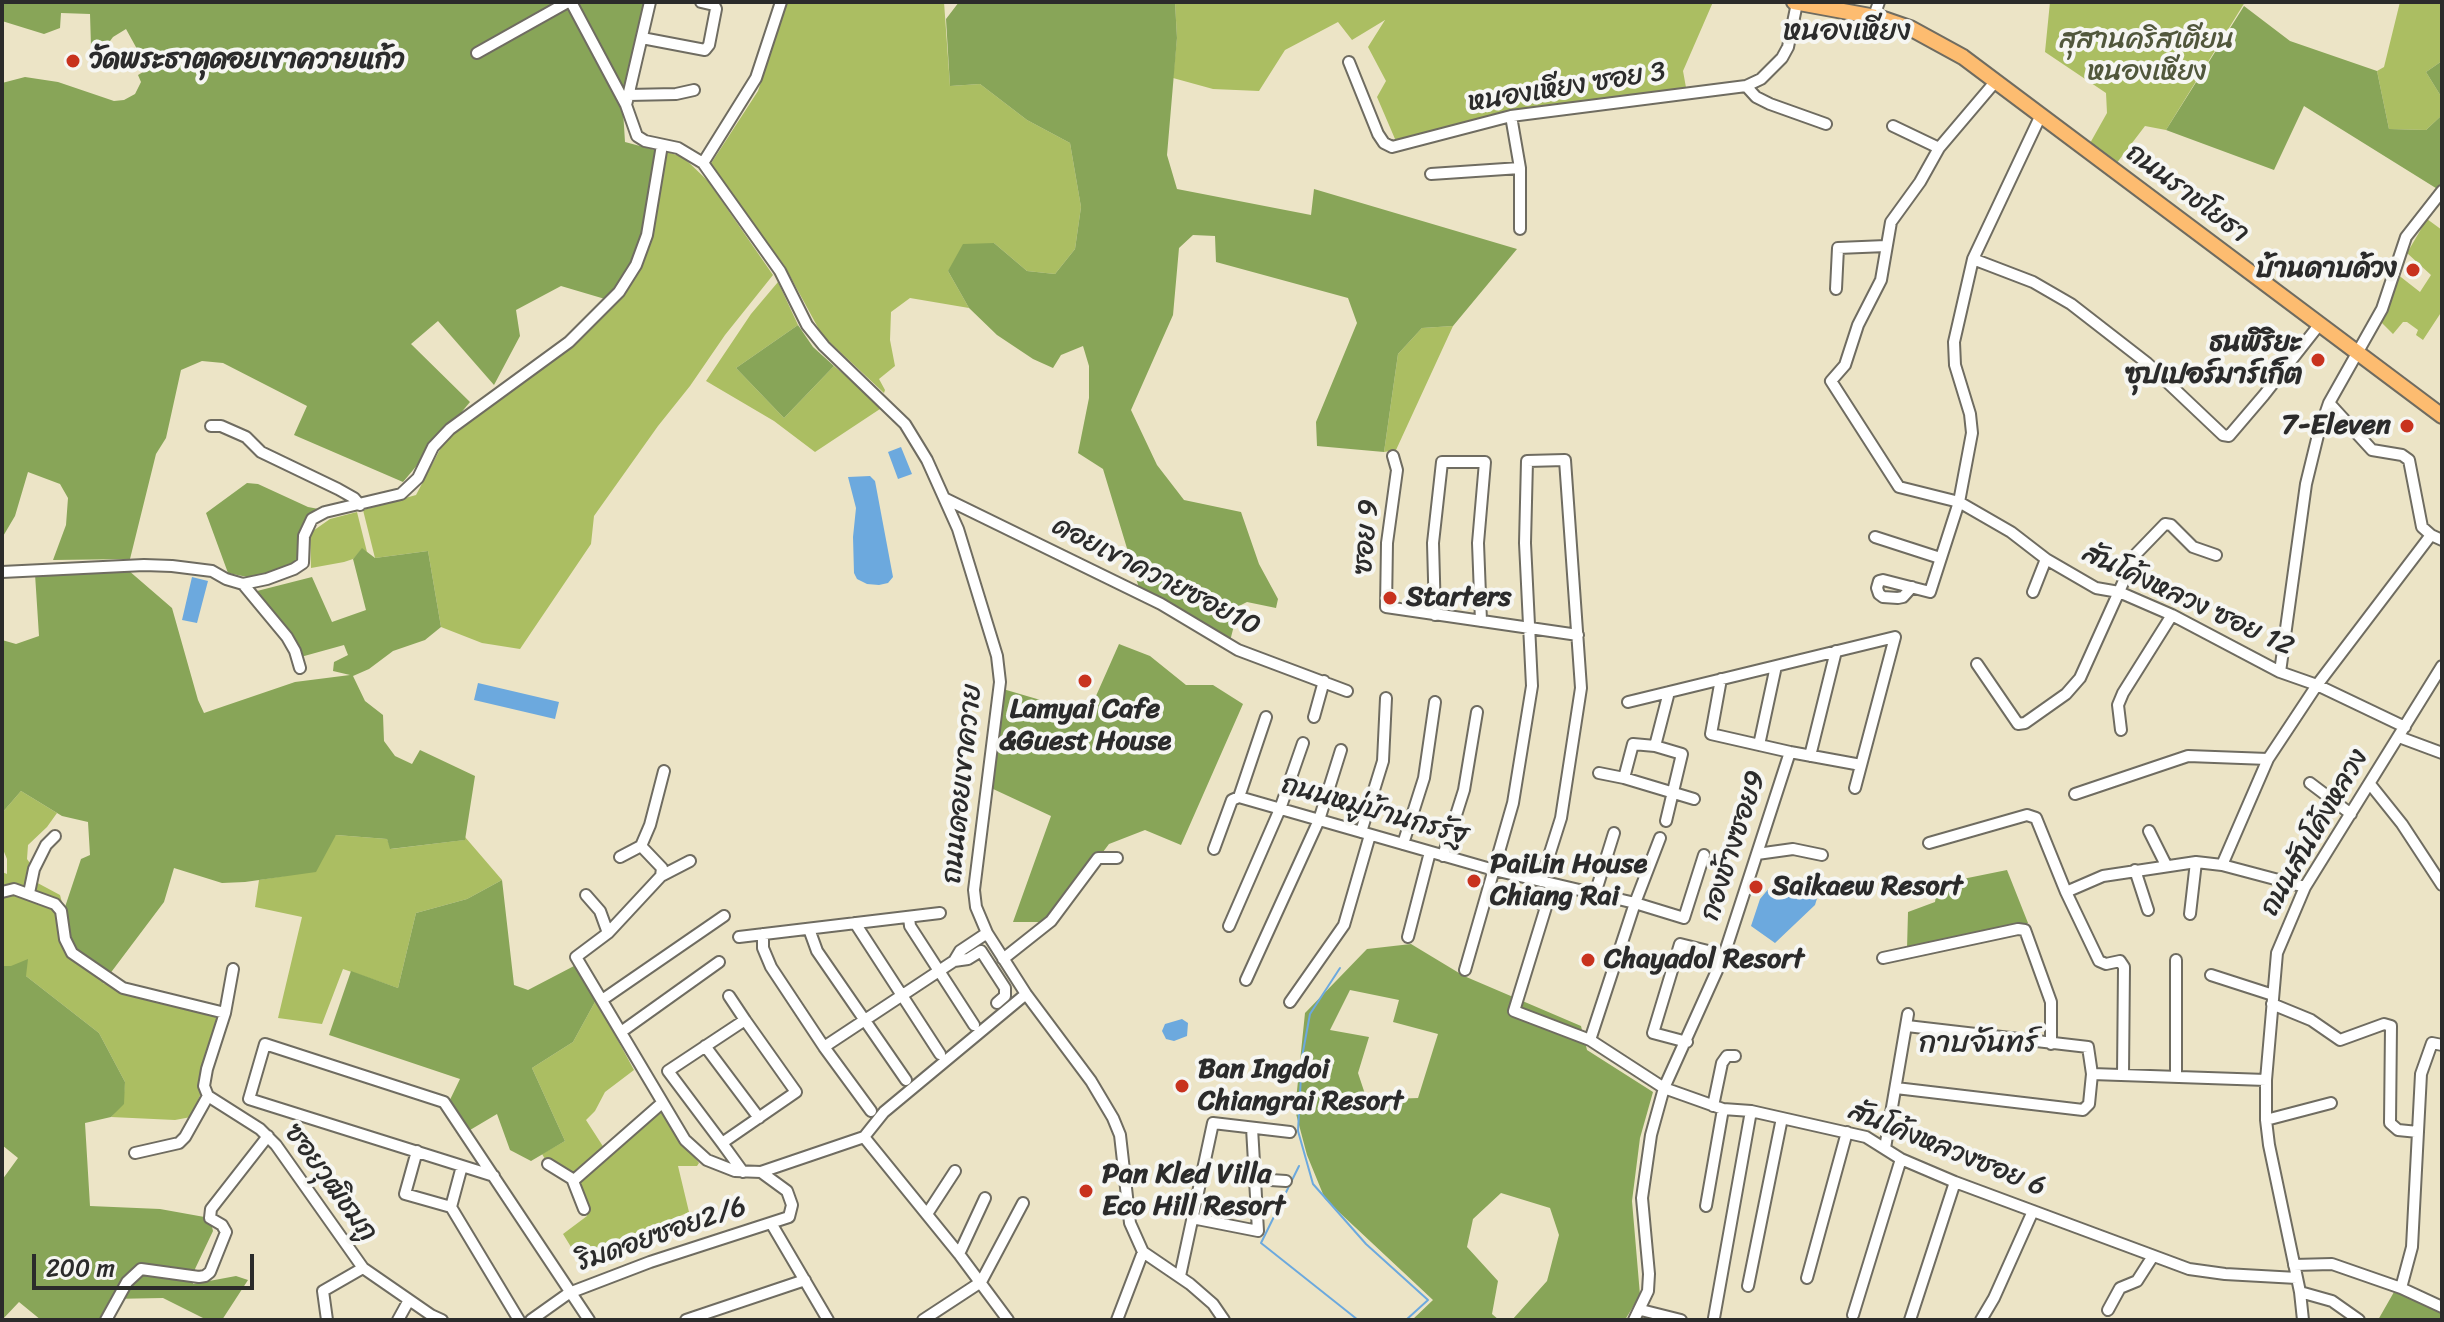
<!DOCTYPE html>
<meta charset="utf-8">
<style>
body{margin:0}
#map{position:relative;width:2444px;height:1322px;overflow:hidden;background:#ece4c6;font-family:Sriracha,sans-serif}
canvas{display:block}
.frame{position:absolute;inset:0;border:4px solid #2b2b2b;pointer-events:none}
.scale{position:absolute;left:32px;top:1254px;width:222px;height:36px;box-sizing:border-box;border:4px solid #2b2b2b;border-top:0;padding-left:10px;font-size:24px;line-height:28px;white-space:nowrap;color:#2b2b2b;-webkit-text-stroke:6px #f6f6f2;paint-order:stroke}
</style>
<div id="map">
<canvas width="2444" height="1322"></canvas>
<div class="frame"></div>
<div class="scale">200 m</div>
</div>
<script>
const g = document.querySelector('canvas').getContext('2d');
g.lineJoin = 'round';
function paint(path, color) {
  g.fillStyle = color;
  g.fill(path, 'evenodd');
}
function poly(rows) {
  const path = new Path2D();
  for (const r of rows) {
    path.moveTo(r[0], r[1]);
    for (let i = 2; i < r.length; i += 2) path.lineTo(r[i], r[i + 1]);
  }
  return path;
}
function stroke(path, color, width, dash) {
  g.strokeStyle = color;
  g.lineWidth = width;
  g.lineCap = dash ? 'butt' : 'round';
  g.setLineDash(dash || []);
  g.stroke(path);
}
function label(font, color, halo, rows, align = 'center') {
  g.font = font + ' Sriracha,"Playpen Sans Thai",sans-serif';
  g.lineWidth = 8;
  g.setLineDash([]);
  g.textBaseline = 'middle';
  g.strokeStyle = halo;
  g.fillStyle = color;
  for (const [text, x, y, turn = 0] of rows) {
    g.save();
    g.translate(x, y);
    g.rotate((+turn || 0) * Math.PI / 180);
    g.textAlign = isNaN(turn) ? turn : align;
    if (halo) g.strokeText(text, 0, 0);
    g.fillText(text, 0, 0);
    g.restore();
  }
}
paint(poly([
 [787,2,944,2,950,86,980,84,1027,120,1070,143,1081,207,1075,249,1055,274,1027,271,994,243,948,271,969,308,910,298,891,312,890,340,895,366,879,379,885,390,884,393,822,335,784,265,710,165,758,91],
 [1175,2,1713,2,1683,71,1687,93,1505,118,1398,146,1377,97,1386,81,1368,47,1385,20,1352,40,1338,22,1285,50,1259,91,1213,89,1173,78,1177,38],
 [2050,2,2245,2,2166,130,2145,126,2116,164,2089,145,2107,113,2106,93,2045,52],
 [2400,2,2442,2,2442,61,2426,72,2442,98,2442,115,2426,130,2389,129,2377,71,2384,67],
 [667,152,683,157,708,181,773,275,725,335,690,386,658,426,594,516,591,544,520,649,482,643,441,627,428,551,375,558,363,510,416,495,445,440,563,350,609,307,649,241],
 [2427,219,2442,230,2442,311,2423,340,2416,335,2418,330,2407,322,2403,322,2393,334,2381,322,2387,312,2386,306,2397,274,2420,292,2431,275,2407,253],
 [778,282,798,325,736,368,784,418,834,366,883,407,815,452,774,421,706,381,751,314],
 [1453,326,1396,450,1384,452,1398,354,1422,328],
 [357,512,367,552,362,549,353,559,344,562,311,568,310,533,330,519],
 [21,791,57,813,47,827,28,845,27,859,34,869,32,880,60,895,64,910,66,952,103,983,129,994,213,1015,218,1020,201,1093,191,1117,175,1120,111,1117,123,1103,125,1082,99,1033,26,976,11,966,2,966,2,872,7,874,7,859,2,847,2,813],
 [336,835,387,839,391,849,464,840,465,837,502,880,467,899,416,913,398,988,343,969,322,1024,278,1018,302,917,255,907,259,880,284,876],
 [596,1000,634,1070,605,1092,595,1111,586,1120,606,1151,574,1180,548,1164,542,1154,565,1141,532,1068,573,1042],
 [659,1110,699,1163,697,1166,678,1166,689,1212,579,1260,563,1234,587,1216,574,1184]
]), '#abbe62');
paint(poly([
 [2,2,565,2,623,110,625,142,655,150,647,215,636,252,618,284,605,299,561,286,516,310,520,336,494,385,438,321,411,344,470,402,403,482,294,435,307,406,223,363,202,361,181,370,166,438,156,454,130,559,53,560,66,525,68,498,60,484,28,472,15,516,2,538,2,83,25,77,58,82,114,101,124,100,135,94,141,82,138,75,148,69,126,29,113,37,101,53,91,46,90,14,61,13,60,28,44,34,2,21],
 [571,2,648,2,626,105],
 [959,2,1175,2,1177,38,1167,155,1177,189,1311,215,1314,189,1517,249,1453,326,1422,328,1398,354,1384,452,1317,446,1316,422,1357,323,1348,298,1216,262,1215,236,1193,235,1179,248,1173,315,1131,410,1157,465,1184,500,1241,512,1259,564,1278,599,1276,608,1247,602,1239,606,1229,645,1139,588,1103,469,1078,453,1089,398,1089,366,1083,346,1061,355,1053,368,1033,359,997,335,969,308,948,271,963,244,994,243,1027,271,1055,274,1075,249,1081,207,1070,143,1027,120,980,84,950,86,946,19],
 [2244,6,2290,41,2377,71,2389,129,2426,130,2442,115,2442,184,2439,190,2304,106,2274,170,2166,130],
 [2442,61,2442,98,2426,72],
 [798,325,813,347,834,366,784,418,736,368],
 [247,483,258,484,308,507,324,510,310,516,303,526,300,559,294,567,252,578,228,573,206,513],
 [362,548,375,558,428,551,441,627,425,640,393,651,369,669,353,676,365,701,383,715,384,741,395,756,412,764,420,750,475,776,465,840,390,849,387,839,336,835,316,872,245,882,222,883,174,868,164,902,103,983,66,952,64,910,81,859,90,855,88,822,62,816,21,791,2,813,2,640,16,644,39,636,35,574,128,570,172,608,198,700,204,713,295,682,350,675,333,671,334,662,348,655,344,645,297,658,260,601,257,591,312,577,332,622,366,610,353,559],
 [1119,644,1150,656,1186,685,1213,685,1243,704,1181,845,1145,830,1109,844,1050,922,1013,922,1051,816,991,788,1003,689,1088,714],
 [2007,870,2028,923,2021,927,1907,949,1908,912,1935,902,1938,884],
 [502,880,514,985,528,990,574,966,596,1000,573,1042,532,1068,565,1141,531,1161,510,1150,497,1114,465,1133,447,1106,460,1079,329,1035,351,971,398,988,416,913,467,899],
 [1411,944,1464,976,1581,1026,1587,1050,1653,1092,1640,1138,1632,1201,1640,1295,1625,1320,1512,1320,1547,1281,1559,1235,1550,1208,1501,1193,1473,1219,1467,1247,1498,1281,1492,1314,1499,1320,1412,1320,1433,1300,1325,1199,1307,1155,1295,1110,1305,1013,1367,949],
 [1350,990,1399,1000,1393,1022,1438,1034,1418,1098,1367,1100,1358,1073,1369,1037,1330,1030],
 [28,959,26,976,99,1033,125,1082,124,1104,111,1117,85,1123,90,1206,160,1209,210,1218,213,1231,195,1269,193,1284,236,1276,248,1280,222,1320,207,1320,163,1298,110,1299,101,1320,41,1320,19,1302,2,1320,2,1180,18,1158,2,1145,2,966,11,966],
 [2394,1292,2442,1311,2442,1320,2378,1320]
]), '#88a558');
paint(poly([
 [901,447,912,474,898,479,888,452],
 [870,476,875,481,893,577,888,583,879,585,867,584,857,579,854,573,853,537,856,508,848,477],
 [192,577,208,581,197,623,182,620],
 [478,683,559,702,555,719,474,700],
 [1804,884,1819,892,1815,905,1775,943,1751,926,1760,899,1770,887],
 [1182,1019,1188,1023,1187,1036,1174,1041,1166,1039,1162,1031,1165,1024]
]), '#6ca9de');
stroke(poly([
 [1340,968,1310,1014,1302,1057,1298,1131,1313,1184,1366,1244,1428,1300,1406,1320],
 [1299,1166,1261,1243,1358,1320]
]), '#6ca9de', 2);
const minor = poly([
 [571,2,626,105,637,136,645,141,678,148,703,163,780,271,807,325,824,346,905,424,927,460,958,529,997,656,1000,682,974,890,976,907,987,933,1026,994,1091,1081,1113,1118,1120,1135,1130,1223,1143,1252,1190,1284,1213,1304,1224,1320],
 [1874,16,1879,2],
 [642,38,705,50,709,45,716,9,714,5,701,2],
 [477,53,568,2],
 [1349,62,1378,134,1384,143,1392,147,1511,116,1746,86,1761,79,1782,58,1788,47,1797,3],
 [1995,82,1939,148,1920,182,1891,222,1881,280,1858,325,1845,365,1831,381,1899,487,1959,502,2011,532,2046,559,2096,588,2119,592,2172,615,2280,672,2317,685,2405,727],
 [1746,86,1756,97,1770,104,1826,124],
 [628,95,676,94,694,90],
 [626,105,650,2],
 [1511,116,1520,168,1520,229],
 [1893,126,1939,148],
 [703,163,756,78,781,2],
 [1431,174,1520,168],
 [1973,259,2033,282,2071,304,2147,363,2223,435,2229,436,2264,395,2319,325],
 [1836,289,1838,248,1886,246],
 [2329,403,2372,450,2402,455,2409,460,2422,527,2431,535,2442,540],
 [211,426,221,426,246,437,261,452,338,489,354,498,360,505],
 [1393,456,1397,470,1387,543,1386,607,1578,635],
 [946,499,1161,604,1238,650,1347,691],
 [1875,537,1940,558],
 [2,572,144,565,172,566,212,571,226,579,243,584,267,579,294,569,303,563,304,536,312,519,325,512,401,494,418,478,433,447,450,429,569,342,619,292,636,265,647,235,662,145],
 [243,584,287,637,295,651,300,668],
 [1912,587,1903,597,1898,598,1883,597,1879,594,1877,588,1879,581,1883,580,1930,592,1959,502,1972,433,1970,414,1955,365,1954,342,1973,259,2040,117],
 [2033,592,2046,559],
 [1435,615,1433,543,1442,462,1485,462,1478,543,1481,621],
 [1977,664,2018,724,2025,723,2066,694,2080,678,2136,554,2165,524,2171,525,2193,547,2216,555],
 [2280,672,2306,484,2318,435,2329,403,2382,309,2406,237,2442,191],
 [1721,679,1711,734,1790,752,1861,765],
 [1628,702,1895,637,1855,788],
 [1314,717,1324,681],
 [2121,730,2118,705,2123,693,2172,615],
 [2399,737,2442,753],
 [1759,745,1776,666],
 [1810,756,1836,651],
 [1599,773,1624,778,1694,799],
 [1624,778,1633,744,1655,746],
 [2310,783,2351,814],
 [2370,784,2402,824,2442,885],
 [2075,794,2188,756,2268,759],
 [1239,797,1494,870,1635,903,1590,1040],
 [1666,821,1682,754,1655,746,1669,692],
 [2149,831,2166,865],
 [1361,832,1383,761,1386,698],
 [1660,838,1635,903,1684,918,1704,855],
 [1929,843,2027,815,2036,818,2066,892,2099,961,2106,964,2120,961,2124,967,2123,1075],
 [1403,844,1424,778,1435,702],
 [641,846,662,868,661,876,608,933,576,957,685,1140,707,1160,735,1171,761,1172,864,1137],
 [1214,849,1232,800,1239,797,1266,717],
 [1757,854,1793,849,1822,855],
 [1443,856,1464,790,1477,712],
 [620,857,641,846,650,825,664,771],
 [2222,865,2268,759,2317,685,2431,535],
 [2135,870,2148,910],
 [661,876,690,861],
 [2,892,14,889,55,904,61,911,65,939,72,953,123,988,225,1013],
 [2066,892,2103,876,2196,862,2222,865,2305,887],
 [29,893,34,869,46,845,55,836],
 [1595,894,1614,833],
 [586,895,600,911,608,933],
 [1541,904,1546,907,1514,1011,1590,1040,1664,1088,1723,1109,1751,1111,1866,1137,1901,1159,1955,1182,2189,1269,2225,1274,2297,1278],
 [2190,914,2196,862],
 [909,917,910,926,974,1025],
 [855,923,940,1054],
 [1229,926,1280,809,1303,743],
 [809,929,817,951,906,1080],
 [763,934,763,948,771,967,824,1047,871,1111],
 [739,937,940,913],
 [1408,937,1430,852],
 [1883,958,2018,929,2025,930,2051,1002,2051,1044],
 [1003,959,1051,921,1098,858,1117,858],
 [2176,960,2176,1077],
 [954,961,968,959,981,951,1005,988,1005,996,997,1003],
 [233,969,225,1013,207,1069,204,1086,208,1096,260,1129,276,1145,363,1268,431,1315,442,1320],
 [1465,970,1513,803,1532,686,1525,543,1527,461,1565,460,1581,688,1561,818,1541,881],
 [2211,975,2273,995],
 [1246,980,1319,820,1341,750],
 [729,996,745,1020],
 [602,1000,724,916],
 [1290,1002,1344,925,1370,835],
 [2272,1004,2311,1020,2340,1040,2384,1024,2391,1026,2390,1123,2398,1130,2418,1132],
 [621,1032,719,962],
 [1687,1042,1653,1033,1680,944,1724,955],
 [705,1046,759,1118],
 [824,1047,954,961,960,951,987,933],
 [2092,1074,2266,1080],
 [1896,1088,2083,1110,2089,1104,2092,1074,2088,1047,1907,1026],
 [1713,1106,1722,1063,1727,1056,1735,1056],
 [2266,1120,2331,1103],
 [864,1137,959,1254,1008,1320],
 [864,1137,884,1112,1026,994],
 [722,1143,796,1092,745,1020,668,1071,722,1143,743,1172],
 [1885,1148,1908,1014],
 [417,1151,405,1194,451,1207,519,1320],
 [135,1153,179,1143,185,1137,208,1096],
 [548,1164,574,1180],
 [494,1176,249,1099,265,1044,444,1102,589,1320],
 [1255,1179,1286,1181],
 [1706,1206,1723,1109],
 [451,1207,462,1166],
 [584,1209,573,1181,662,1103],
 [927,1214,955,1171],
 [1192,1218,1258,1231,1252,1128],
 [771,1223,828,1320],
 [959,1254,985,1198],
 [2294,1265,2332,1264,2401,1288,2442,1307],
 [1180,1276,1213,1123,1290,1132],
 [1807,1278,1847,1132],
 [1748,1286,1782,1118],
 [2401,1288,2412,1247,2421,1074,2432,1043,2442,1045],
 [2300,1292,2332,1301,2359,1320],
 [1641,1310,1681,1320],
 [2108,1310,2120,1288,2137,1281,2153,1256],
 [1853,1315,1901,1159],
 [1714,1318,1751,1111],
 [106,1320,127,1282,141,1269,199,1277,205,1276,210,1272,226,1232,222,1225,210,1218,211,1209,268,1136],
 [327,1320,323,1291,363,1268],
 [398,1320,409,1300],
 [531,1320,569,1293,650,1262,789,1217,792,1205,787,1191,761,1172],
 [686,1320,805,1280],
 [923,1320,981,1282,1023,1203],
 [1117,1320,1143,1252],
 [1634,1320,1648,1291,1649,1274,1642,1198,1651,1135,1664,1088,1724,955,1790,752],
 [1910,1320,1955,1182],
 [1981,1320,1994,1298,2033,1211],
 [2303,1320,2300,1292,2269,1145,2266,1120,2266,1080,2277,953,2305,887,2442,666]
]);
const major = poly([
 [1794,2,1881,18,1910,28,1963,57,2442,416]
]);
stroke(minor, '#6f6c61', 14);
stroke(major, '#6f6c61', 18);
stroke(minor, '#fff', 10);
stroke(major, '#fdbc70', 14);
for (const [x, y, r, color] of [
 [73,61,8,"#c8321e"],
 [2413,270,8,"#c8321e"],
 [2318,360,8,"#c8321e"],
 [2407,426,8,"#c8321e"],
 [1390,598,8,"#c8321e"],
 [1085,681,8,"#c8321e"],
 [1474,881,8,"#c8321e"],
 [1756,887,8,"#c8321e"],
 [1588,960,8,"#c8321e"],
 [1182,1086,8,"#c8321e"],
 [1086,1191,8,"#c8321e"]
]) {
  const dot = new Path2D();
  dot.arc(x, y, r, 0, 2 * Math.PI);
  g.fillStyle = color;
  g.fill(dot);
  stroke(dot, '#f6f6f2', 3);
}
label('28px', '#51573c', '#f6f6f2', [
 ["สุสานคริสเตียน",2147,41],
 ["หนองเหียง",2147,73]
]);
label('bold 28px', '#2b2b2b', '#f6f6f2', [
 ["วัดพระธาตุดอยเขาควายแก้ว",89,61],
 ["บ้านดาบด้วง",2397,270,"right"],
 ["ธนพิริยะ",2302,344,"right"],
 ["ซุปเปอร์มาร์เก็ต",2302,376,"right"],
 ["7-Eleven",2391,426,"right"],
 ["Starters",1406,598],
 ["Lamyai Cafe",1085,710,"center"],
 ["&Guest House",1085,742,"center"],
 ["PaiLin House",1490,865],
 ["Chiang Rai",1490,897],
 ["Saikaew Resort",1772,887],
 ["Chayadol Resort",1604,960],
 ["Ban Ingdoi",1198,1070],
 ["Chiangrai Resort",1198,1102],
 ["Pan Kled Villa",1102,1175],
 ["Eco Hill Resort",1102,1207]
], 'left');
label('28px', '#2b2b2b', '#f6f6f2', [
 ["หนองเหียง ซอย 3",1567,88,-9],
 ["ถนนราชโยธา",2187,194,37],
 ["ซอย 9",1367,537,-85],
 ["ดอยเขาควายซอย10",1156,577,27],
 ["สันโค้งหลวง ซอย 12",2188,601,25],
 ["ถนนดอยเขาควาย",963,784,-84],
 ["ถนนหมู่บ้านกรรัฐ",1374,811,16],
 ["ถนนสันโค้งหลวง",2315,833,-60],
 ["กองช้างซอย9",1734,846,-72],
 ["สันโค้งหลวงซอย 6",1947,1150,22],
 ["ซอยวุฒิชมภู",330,1183,54],
 ["ริมดอยซอย2/6",662,1235,-19]
]);
label('30px', '#2b2b2b', '#f6f6f2', [
 ["หนองเหียง",1847,32],
 ["กาบจันทร์",1978,1044]
]);
</script>
